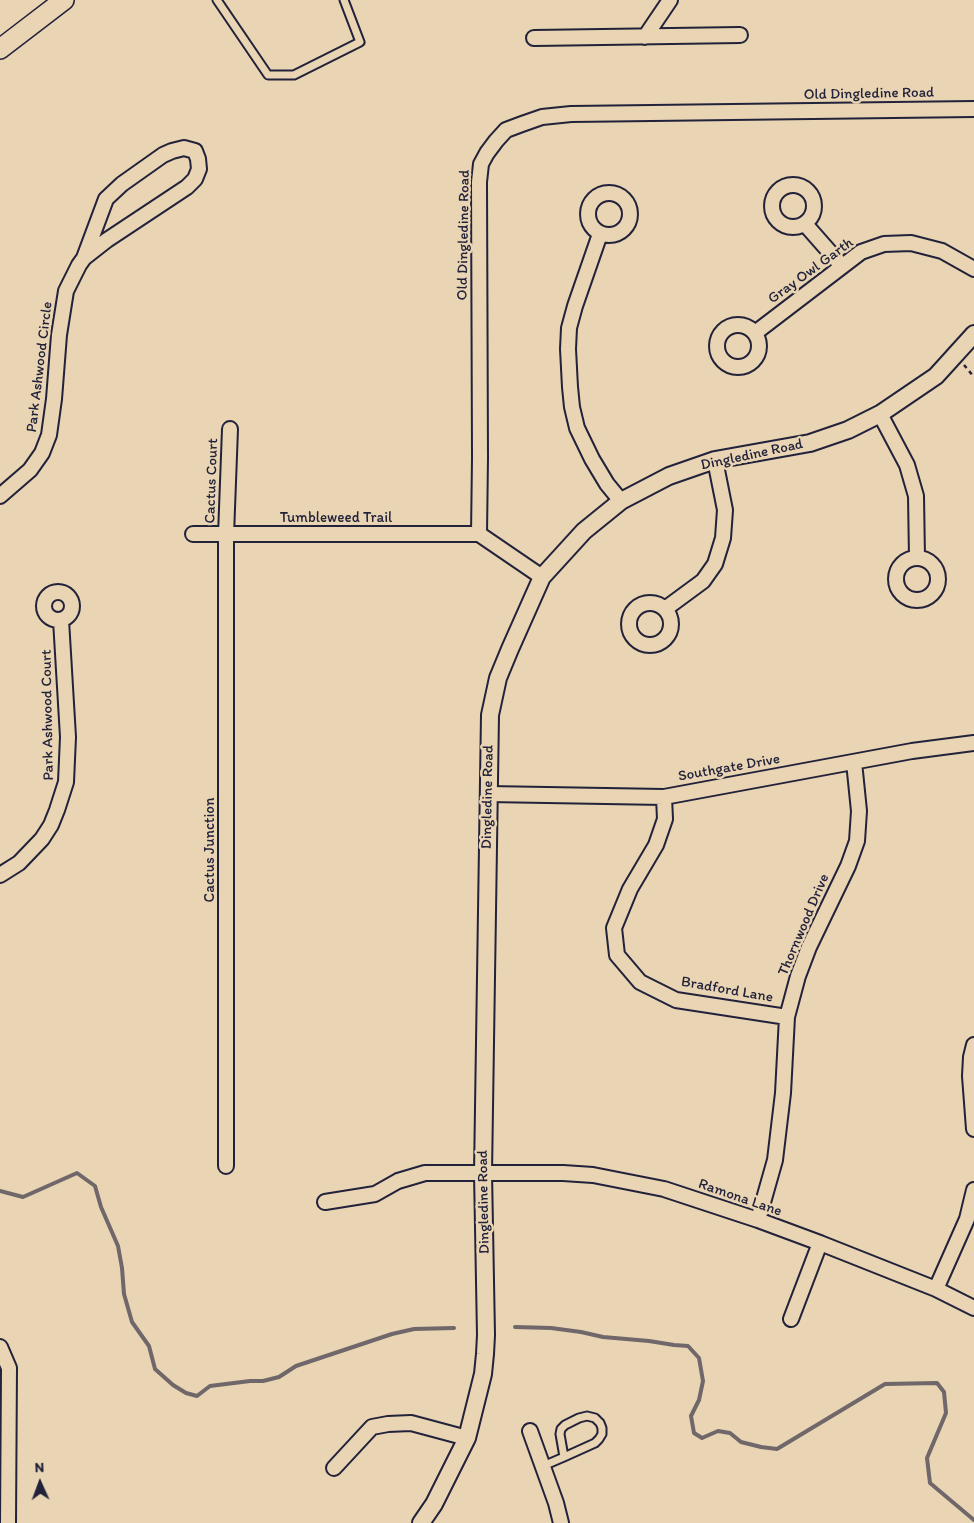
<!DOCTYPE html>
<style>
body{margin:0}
#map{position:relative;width:974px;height:1523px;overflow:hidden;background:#e9d4b3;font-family:Itim,sans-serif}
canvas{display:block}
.north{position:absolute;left:15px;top:1458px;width:50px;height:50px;-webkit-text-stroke:4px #e9d4b3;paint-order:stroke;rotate:358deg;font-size:14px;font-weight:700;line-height:20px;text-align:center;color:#22223b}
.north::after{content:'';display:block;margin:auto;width:18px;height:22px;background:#22223b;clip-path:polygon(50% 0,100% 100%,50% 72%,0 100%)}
</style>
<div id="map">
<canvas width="974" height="1523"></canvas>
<div class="north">N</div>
</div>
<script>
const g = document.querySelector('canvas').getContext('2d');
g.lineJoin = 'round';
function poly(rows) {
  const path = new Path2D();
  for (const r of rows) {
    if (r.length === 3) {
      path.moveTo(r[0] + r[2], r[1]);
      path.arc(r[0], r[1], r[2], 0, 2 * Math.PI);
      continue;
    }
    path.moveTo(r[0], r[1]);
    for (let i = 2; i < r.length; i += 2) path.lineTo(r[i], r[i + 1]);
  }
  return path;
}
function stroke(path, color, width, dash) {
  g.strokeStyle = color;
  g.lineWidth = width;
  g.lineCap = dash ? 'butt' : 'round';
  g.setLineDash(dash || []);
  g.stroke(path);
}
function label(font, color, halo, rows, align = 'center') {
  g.font = font + ' Itim,sans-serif';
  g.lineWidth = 5;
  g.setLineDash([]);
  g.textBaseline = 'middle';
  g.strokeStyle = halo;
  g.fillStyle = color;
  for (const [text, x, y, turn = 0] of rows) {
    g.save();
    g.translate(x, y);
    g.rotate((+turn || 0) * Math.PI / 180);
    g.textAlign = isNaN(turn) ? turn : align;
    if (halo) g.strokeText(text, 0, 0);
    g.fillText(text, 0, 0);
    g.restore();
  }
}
stroke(poly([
 [0,1191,23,1197,77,1173,95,1186,101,1207,118,1246,122,1268,124,1294,132,1322,149,1346,155,1369,173,1385,186,1393,197,1396,210,1386,250,1381,263,1381,279,1377,296,1366,392,1334,414,1329,454,1328],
 [515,1327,551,1328,581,1332,603,1337,649,1341,674,1345,688,1346,699,1358,703,1381,699,1400,691,1416,694,1433,702,1438,718,1431,730,1433,741,1442,761,1447,777,1449,885,1384,937,1383,944,1392,946,1413,927,1458,930,1483,974,1520]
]), '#6f6769', 4);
const service = poly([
 [217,0,268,75,294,75,360,42,344,0],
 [543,1466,564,1457,595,1443,599,1439,602,1434,602,1428,600,1423,595,1418,587,1416,579,1418,565,1425,561,1429,560,1434,564,1457]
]);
const minor = poly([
 [645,37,670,0],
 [534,38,740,35],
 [793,206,21],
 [609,214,21],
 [805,224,842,266],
 [600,234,575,306,569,328,568,349,570,387,572,407,577,428,592,459,607,484,621,501],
 [738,346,21],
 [755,333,861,252,884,244,911,243,942,251,974,269],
 [880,414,907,465,916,496,917,558],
 [0,496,30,470,42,453,49,435,54,399,59,335,66,291,79,265,84,258,107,240,187,187,195,179,199,169,198,159,195,151,184,148,172,151,163,155,122,184,106,199,84,258],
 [193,534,479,534],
 [917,579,21],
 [542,577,479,534,480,458,479,182,481,164,487,153,496,141,506,130,522,124,542,117,571,114,974,109],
 [58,606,14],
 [650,624,21],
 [665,609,703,581,715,564,723,538,725,510,715,460],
 [488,794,664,797,912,751,974,743],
 [664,797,665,819,656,845,630,889,614,928,617,955,640,982,676,1000,787,1017],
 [0,875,19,863,42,839,51,825,57,810,66,782,68,737,61,620],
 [974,1045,971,1057,970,1076,974,1129],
 [226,1166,226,535,230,429],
 [325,1202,375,1194,398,1181,425,1173,563,1173,593,1175,664,1189,758,1220,820,1243,936,1289,974,1308],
 [758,1220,775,1160,783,1093,787,1017,798,976,809,947,848,866,857,841,859,811,854,762],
 [936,1289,967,1219,974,1190],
 [791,1319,820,1243],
 [0,1347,9,1368,8,1523],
 [530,1431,556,1503,561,1523],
 [334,1468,372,1427,388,1424,411,1423,467,1438]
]);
const tertiary = poly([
 [421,1523,434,1504,467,1438,483,1374,485,1354,486,1335,483,1173,490,715,498,678,510,649,542,577,584,531,621,501,669,476,715,460,810,443,848,430,880,414,936,376,974,334]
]);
const secondary = poly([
 [0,49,64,0]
]);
stroke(service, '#22223b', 11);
stroke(minor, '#22223b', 18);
stroke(tertiary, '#22223b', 20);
stroke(secondary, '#22223b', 22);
stroke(poly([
 [964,365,974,377]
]), '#22223b', 2.5, [4, 4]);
stroke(service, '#e9d4b3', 7);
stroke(minor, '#e9d4b3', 14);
stroke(tertiary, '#e9d4b3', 16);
stroke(secondary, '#e9d4b3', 19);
label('15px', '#22223b', '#e9d4b3', [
 ["Old Dingledine Road",869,94,-1],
 ["Old Dingledine Road",464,235,-89],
 ["Gray Owl Garth",811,271,-36],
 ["Park Ashwood Circle",40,367,-83],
 ["Dingledine Road",752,455,-12],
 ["Cactus Court",212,481,-88],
 ["Tumbleweed Trail",336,518],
 ["Park Ashwood Court",48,715,-91],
 ["Southgate Drive",729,768,-10],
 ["Dingledine Road",488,797,-89],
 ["Cactus Junction",210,850,-90],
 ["Thornwood Drive",804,925,-67],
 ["Bradford Lane",727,990,10],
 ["Ramona Lane",740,1198,19],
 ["Dingledine Road",484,1202,-91]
]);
</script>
